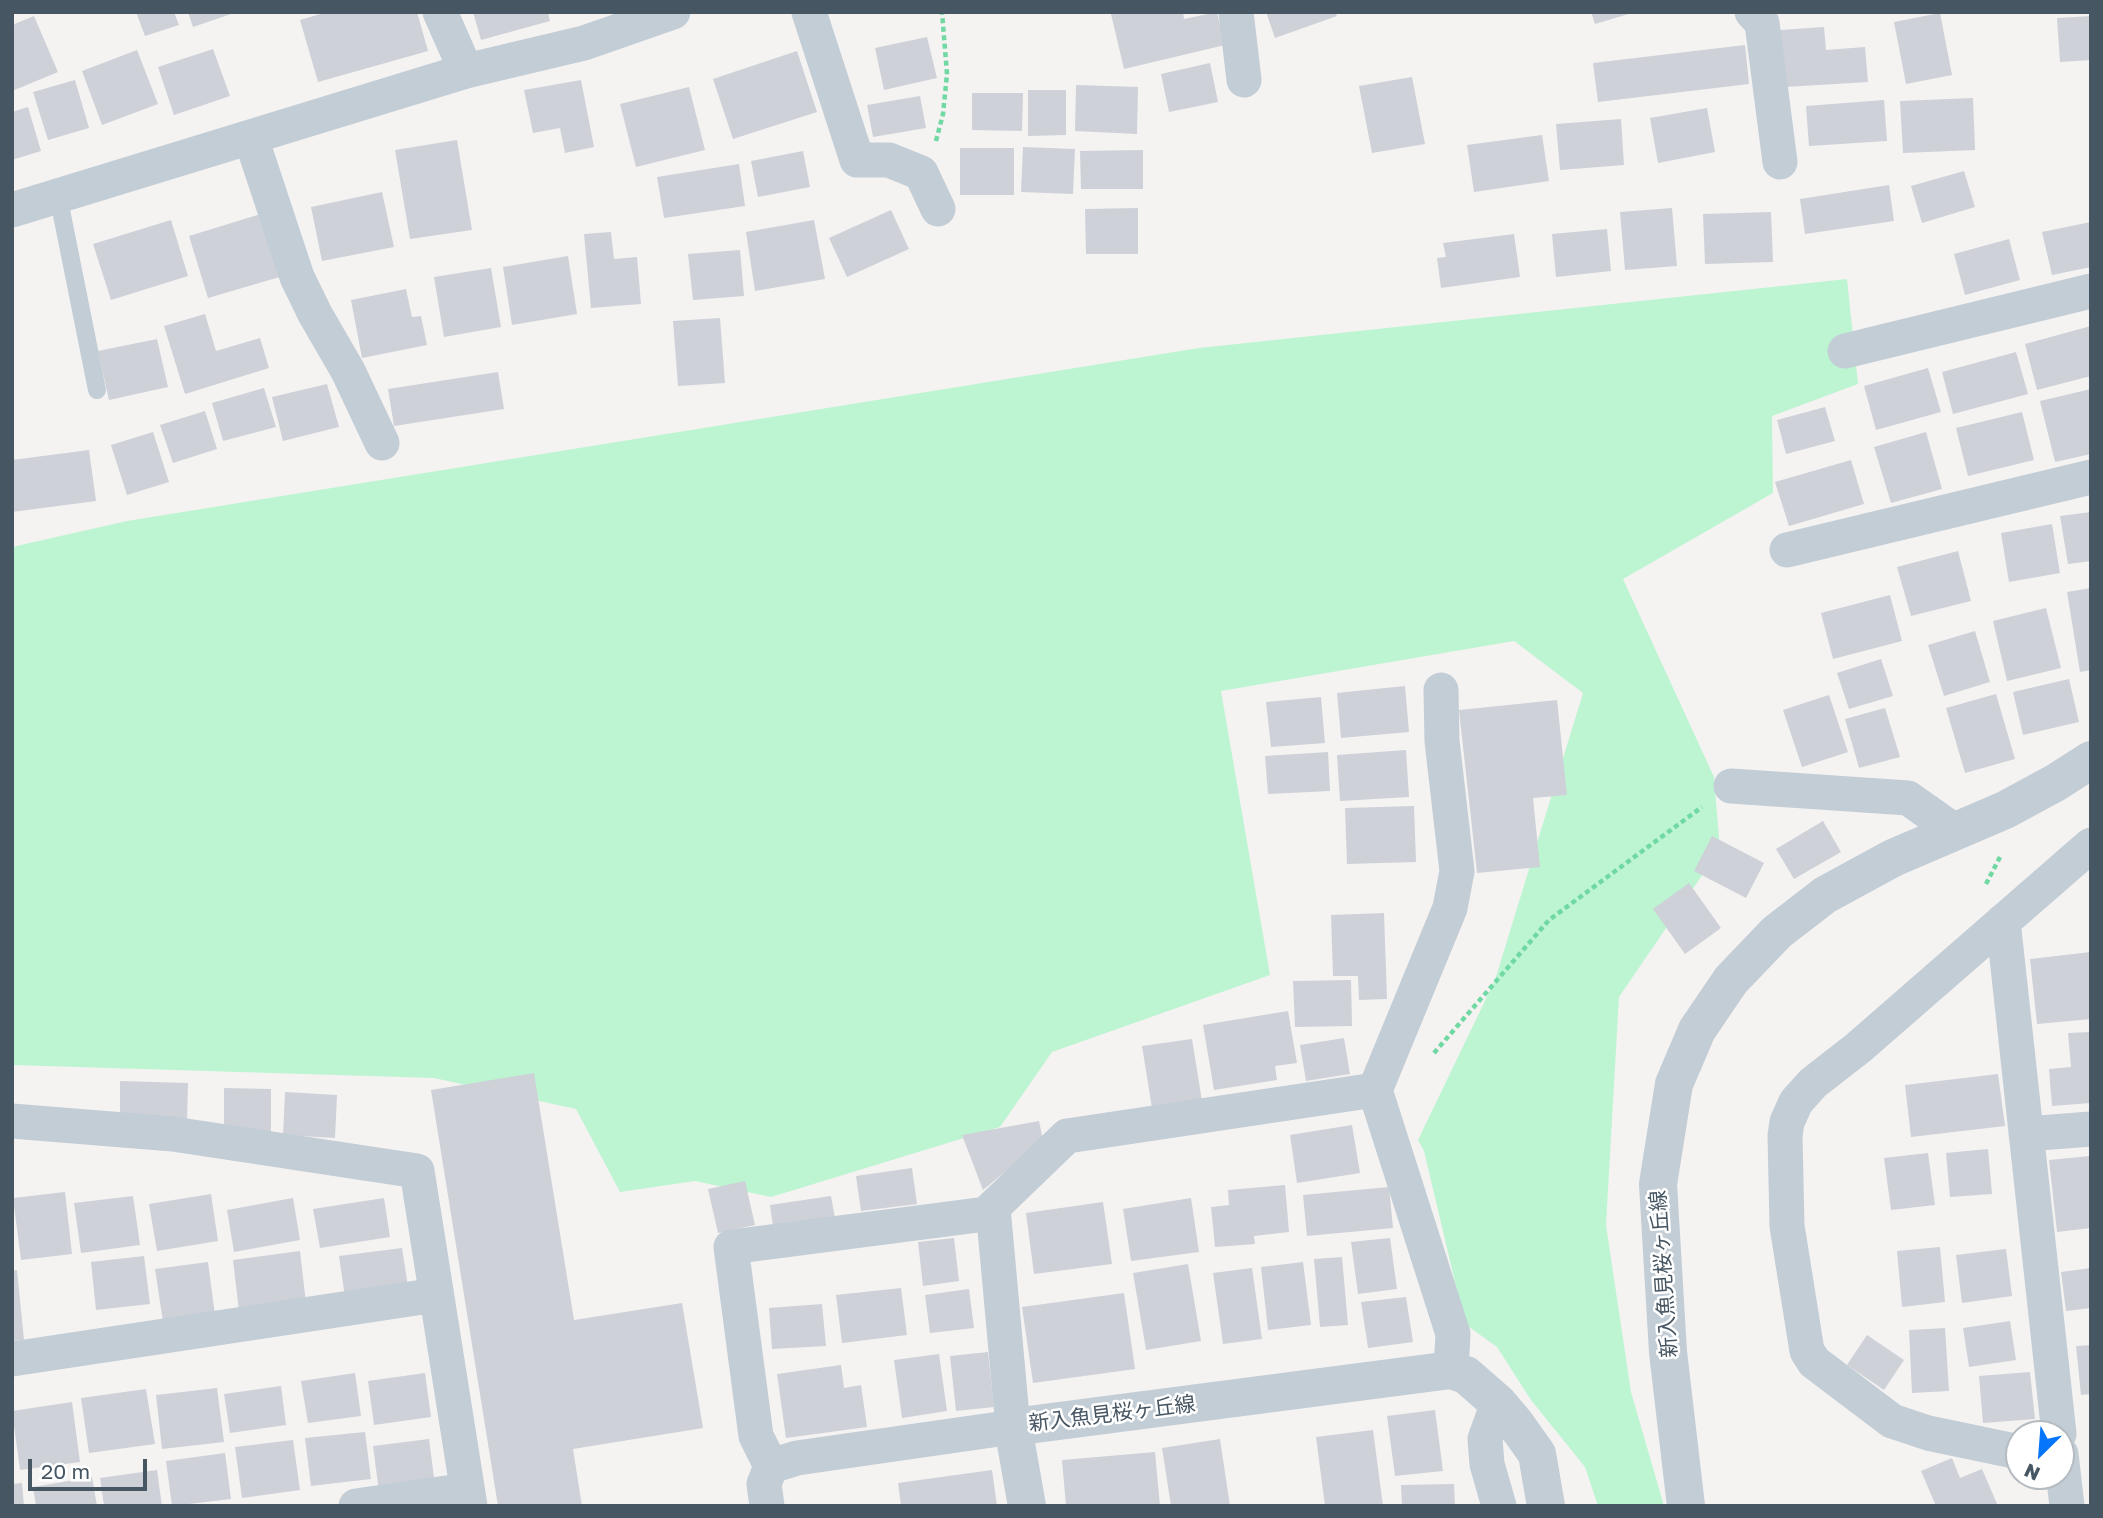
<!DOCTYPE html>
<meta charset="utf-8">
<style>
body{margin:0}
#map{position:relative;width:2103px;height:1518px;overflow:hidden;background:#f5f2f2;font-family:"Golos Text",sans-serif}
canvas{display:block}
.frame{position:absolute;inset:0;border:14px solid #475663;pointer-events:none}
.north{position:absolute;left:2005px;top:1420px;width:70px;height:70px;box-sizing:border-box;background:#fff;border:2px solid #b5bbc1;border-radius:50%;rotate:205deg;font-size:19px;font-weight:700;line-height:28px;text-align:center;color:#475663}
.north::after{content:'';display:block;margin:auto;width:24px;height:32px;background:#0476fc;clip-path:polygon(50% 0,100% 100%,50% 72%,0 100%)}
.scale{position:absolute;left:28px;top:1459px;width:119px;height:32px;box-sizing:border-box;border:4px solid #475663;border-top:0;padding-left:9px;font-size:21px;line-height:24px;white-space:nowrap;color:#475663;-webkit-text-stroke:5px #fff;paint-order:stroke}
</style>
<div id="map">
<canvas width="2103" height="1518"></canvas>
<div class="frame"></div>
<div class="north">N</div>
<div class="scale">20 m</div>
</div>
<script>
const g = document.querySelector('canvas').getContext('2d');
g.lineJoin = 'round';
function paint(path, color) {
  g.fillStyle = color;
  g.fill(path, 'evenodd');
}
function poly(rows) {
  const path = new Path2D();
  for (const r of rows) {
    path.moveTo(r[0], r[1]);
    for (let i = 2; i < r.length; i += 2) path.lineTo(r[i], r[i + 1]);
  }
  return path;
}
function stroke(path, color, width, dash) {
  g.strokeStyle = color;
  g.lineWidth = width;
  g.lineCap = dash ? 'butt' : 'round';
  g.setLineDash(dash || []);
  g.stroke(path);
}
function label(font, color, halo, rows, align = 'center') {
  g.font = font + ' "Golos Text","Noto Sans JP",sans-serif';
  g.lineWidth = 5;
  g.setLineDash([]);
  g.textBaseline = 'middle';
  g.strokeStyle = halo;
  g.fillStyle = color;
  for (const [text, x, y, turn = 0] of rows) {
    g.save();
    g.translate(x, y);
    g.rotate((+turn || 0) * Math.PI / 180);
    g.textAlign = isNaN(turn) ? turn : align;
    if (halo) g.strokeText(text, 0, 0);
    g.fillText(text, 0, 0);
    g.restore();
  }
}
paint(poly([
 [1847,279,1858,384,1772,416,1773,493,1623,579,1714,777,1720,849,1619,997,1606,1225,1631,1392,1664,1506,1598,1506,1585,1467,1531,1400,1497,1347,1465,1324,1424,1151,1418,1140,1495,980,1583,693,1514,641,1221,691,1270,975,1052,1052,1000,1127,771,1197,695,1181,620,1192,576,1109,434,1078,12,1065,12,547,127,521,1199,348]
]), '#bdf5d2');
paint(poly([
 [136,12,174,12,179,25,145,36],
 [188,12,234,12,234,13,193,27],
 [327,12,417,12,428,51,318,82,300,20],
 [473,12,548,12,550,21,481,40],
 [1119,12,1183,12,1184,19,1217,12,1225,45,1124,69,1111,14],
 [1266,12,1335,12,1337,16,1275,38],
 [1591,12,1631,12,1632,13,1595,24],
 [1940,13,1952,75,1906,84,1894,22],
 [34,16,58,72,12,91,12,25],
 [2091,16,2091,60,2060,62,2057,18],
 [1824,27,1826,50,1865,47,1868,82,1785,87,1780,30],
 [927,37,937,78,884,90,875,48],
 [1745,45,1749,84,1598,102,1593,63],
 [213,49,230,96,174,115,158,67],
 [137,50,158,104,102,125,82,71],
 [797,51,817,112,733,139,713,79],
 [1210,63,1218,102,1169,112,1161,74],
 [1412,77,1425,144,1372,153,1359,86],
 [75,80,89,128,48,140,33,92],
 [581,80,594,147,565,153,560,128,533,133,524,90],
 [1076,85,1138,87,1137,134,1075,131],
 [689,87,705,150,636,167,620,104],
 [1028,90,1066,90,1066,135,1028,136],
 [972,93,1023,93,1022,131,972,130],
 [920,96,926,128,873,137,867,105],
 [1973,98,1975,150,1903,153,1900,101],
 [1884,100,1887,141,1809,146,1806,106],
 [28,107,41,151,12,160,12,112],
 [1707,108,1715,152,1658,163,1650,118],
 [1621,119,1624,165,1560,170,1556,124],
 [1542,135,1549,181,1474,192,1467,145],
 [457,140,472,230,410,239,395,150],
 [1023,147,1075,149,1073,194,1021,192],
 [960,148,1014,148,1014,195,960,195],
 [1143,150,1143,189,1081,189,1080,151],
 [803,151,810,187,758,197,751,161],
 [739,164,745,206,664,218,657,177],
 [1964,171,1975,207,1922,223,1911,186],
 [1889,185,1894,221,1805,234,1800,199],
 [382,192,394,247,322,261,311,207],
 [1138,208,1138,254,1086,254,1085,209],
 [1672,208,1677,266,1625,270,1620,212],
 [891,210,909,249,847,277,829,238],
 [1771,212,1773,262,1705,264,1703,214],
 [264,213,283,276,208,298,189,236],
 [171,220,188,276,111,300,93,244],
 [814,220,825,279,755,291,746,232],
 [2091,222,2091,267,2052,275,2042,232],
 [1607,229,1611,271,1556,277,1552,234],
 [611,232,614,259,637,257,641,304,591,308,584,234],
 [1514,234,1520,277,1441,288,1437,258,1446,257,1443,243],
 [2009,239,2020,280,1965,295,1954,254],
 [740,250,744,296,693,300,688,254],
 [568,256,577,314,512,325,503,267],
 [491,268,501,327,444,337,434,277],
 [406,289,412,317,421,316,427,345,362,358,351,300],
 [205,314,216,351,260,338,269,368,185,394,164,326],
 [720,318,725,383,678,386,673,321],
 [2091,326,2091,376,2037,390,2025,344],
 [157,339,168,387,109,400,98,351],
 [2016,352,2028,394,1953,414,1942,372],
 [1928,368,1941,412,1876,430,1864,386],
 [498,372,504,409,394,426,388,389],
 [327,384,339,427,283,441,272,397],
 [264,388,276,427,223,441,212,403],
 [2091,389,2091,454,2055,462,2040,401],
 [1825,407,1835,441,1786,454,1777,420],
 [205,411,217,449,173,463,160,425],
 [2022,412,2034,460,1968,476,1956,428],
 [153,432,169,482,127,495,111,445],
 [1926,432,1942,489,1891,503,1874,447],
 [89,450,96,501,12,512,12,460],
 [1851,460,1864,504,1789,526,1775,482],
 [2091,512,2091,561,2068,564,2060,516],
 [2052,524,2060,573,2009,582,2001,533],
 [1958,551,1971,601,1911,616,1897,567],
 [2091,588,2091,670,2080,672,2067,592],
 [1890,595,1902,641,1833,659,1821,613],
 [2046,608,2061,668,2007,681,1993,621],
 [1975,631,1990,682,1944,696,1928,645],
 [1881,659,1893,696,1849,709,1837,673],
 [2069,679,2079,722,2023,735,2013,692],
 [1405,686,1409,732,1341,738,1337,693],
 [1996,694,2015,759,1965,773,1946,708],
 [1829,695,1848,752,1802,767,1783,710],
 [1321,697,1325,743,1271,747,1266,702],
 [1557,700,1567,795,1533,798,1540,867,1477,873,1459,710],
 [1885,708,1900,757,1859,768,1845,719],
 [1406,750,1409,797,1340,801,1337,755],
 [1328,752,1330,791,1268,794,1265,756],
 [1414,806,1416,862,1347,864,1345,808],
 [1823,821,1841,852,1794,879,1776,849],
 [1712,836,1764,863,1746,898,1694,871],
 [1689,883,1721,928,1685,954,1653,909],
 [1384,913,1387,999,1359,1000,1358,976,1333,976,1331,915],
 [2091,952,2091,1019,2037,1024,2030,959],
 [1351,980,1352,1026,1295,1027,1293,981],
 [1288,1011,1297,1063,1275,1066,1277,1080,1214,1090,1203,1025],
 [2091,1032,2091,1103,2052,1106,2049,1069,2071,1067,2068,1033],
 [1344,1038,1350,1074,1306,1081,1300,1045],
 [1192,1039,1202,1101,1152,1108,1142,1046],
 [534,1073,574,1320,682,1303,703,1428,573,1449,582,1506,498,1506,431,1090],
 [1998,1074,2005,1126,1911,1137,1905,1085],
 [120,1081,188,1083,187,1122,120,1121],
 [224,1088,271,1089,271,1133,224,1133],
 [285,1092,337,1095,335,1138,283,1135],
 [1039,1121,1043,1140,983,1190,962,1135],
 [1352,1125,1360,1173,1297,1183,1290,1135],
 [1988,1149,1992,1194,1950,1197,1946,1153],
 [1928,1153,1935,1205,1891,1210,1884,1158],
 [2090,1156,2091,1228,2057,1232,2049,1160],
 [912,1168,917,1204,861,1211,856,1176],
 [745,1181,755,1225,718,1233,708,1189],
 [1285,1185,1289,1232,1254,1236,1255,1244,1215,1247,1211,1207,1229,1205,1228,1190],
 [1389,1187,1393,1228,1307,1236,1303,1195],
 [65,1192,72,1254,21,1260,13,1198],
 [211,1194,218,1241,157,1251,149,1204],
 [133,1196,140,1245,81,1253,74,1203],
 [831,1196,835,1218,773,1227,770,1205],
 [293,1198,300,1240,234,1252,227,1210],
 [384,1198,390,1237,320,1248,313,1209],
 [1191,1198,1199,1252,1131,1261,1123,1209],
 [1103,1202,1112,1264,1034,1274,1026,1213],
 [954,1238,959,1281,923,1286,918,1242],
 [1390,1238,1397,1289,1358,1294,1351,1242],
 [1940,1247,1945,1302,1902,1307,1897,1251],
 [402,1248,408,1287,345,1297,339,1256],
 [2006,1249,2012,1296,1962,1303,1956,1255],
 [300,1251,306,1303,239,1311,233,1260],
 [144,1256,150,1304,96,1310,91,1262],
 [1342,1257,1348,1325,1320,1327,1314,1259],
 [208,1262,215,1315,163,1322,155,1269],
 [1303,1262,1311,1325,1268,1330,1261,1267],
 [1188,1264,1201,1341,1146,1350,1133,1273],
 [1252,1268,1262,1339,1223,1344,1213,1273],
 [2091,1268,2091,1308,2066,1311,2061,1272],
 [17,1270,24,1340,12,1341,12,1271],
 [901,1288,907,1335,842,1343,836,1295],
 [969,1289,974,1328,930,1333,925,1295],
 [1124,1293,1135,1369,1033,1383,1022,1307],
 [1406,1297,1413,1342,1368,1348,1361,1302],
 [822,1304,826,1346,772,1349,769,1308],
 [2010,1321,2016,1360,1969,1367,1963,1328],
 [1945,1328,1949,1391,1912,1393,1909,1330],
 [1867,1335,1904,1360,1884,1390,1847,1365],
 [2091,1345,2091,1394,2081,1395,2076,1346],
 [988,1352,994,1407,956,1411,950,1356],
 [939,1354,947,1411,902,1418,894,1360],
 [841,1365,844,1388,861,1385,867,1427,786,1438,777,1374],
 [2030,1372,2035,1419,1983,1423,1979,1376],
 [355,1373,361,1416,308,1423,301,1381],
 [425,1373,431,1417,374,1425,368,1381],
 [281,1386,286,1425,230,1433,224,1394],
 [217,1388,224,1442,162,1449,156,1395],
 [146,1389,155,1444,89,1453,81,1398],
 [72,1402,80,1462,20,1470,12,1411],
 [1435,1410,1443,1471,1395,1476,1387,1416],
 [1373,1430,1383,1506,1325,1506,1316,1437],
 [365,1432,371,1479,311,1486,305,1438],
 [429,1439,435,1485,379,1492,373,1446],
 [1220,1439,1230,1506,1171,1506,1162,1448],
 [293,1440,300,1490,242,1498,235,1447],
 [1155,1452,1160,1506,1066,1506,1062,1460],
 [225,1453,231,1499,172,1506,166,1461],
 [1952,1458,1960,1478,1982,1469,1998,1506,1936,1506,1921,1471],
 [157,1470,162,1506,104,1506,100,1478],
 [992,1470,997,1506,901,1506,898,1483],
 [92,1477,97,1506,36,1506,33,1487],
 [22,1483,24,1506,12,1506,12,1484],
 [1454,1484,1455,1506,1402,1506,1401,1485]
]), '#ced1d8');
stroke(poly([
 [936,141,943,114,947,74,942,12],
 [1986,884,2001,855],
 [1434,1053,1549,920,1702,807]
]), '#70d8a3', 4.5, [5, 3.5]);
stroke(poly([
 [58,195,97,390]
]), '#c2cdd5', 18);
stroke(poly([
 [440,12,466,71],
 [809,12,857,160,889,160,921,173,938,209],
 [1236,12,1244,80],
 [1752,12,1762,23,1780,162],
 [251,138,297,277,315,314,348,371,382,443],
 [12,210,466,71,584,43,673,12],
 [1845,351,2091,291],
 [1787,550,2091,477],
 [1441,690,1442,741,1457,871,1450,908,1375,1090,1453,1334,1451,1370],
 [1731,786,1908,798,1956,832],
 [2003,921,2059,1434],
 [12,1121,173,1134,417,1171,470,1506],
 [2026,1134,2091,1129],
 [12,1359,436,1295],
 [1498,1403,1485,1439,1487,1464,1499,1506],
 [2019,1452,1928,1433,1892,1421,1814,1362,1807,1351,1787,1226,1785,1136,1787,1122,1796,1102,1813,1083,1858,1048,2091,845],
 [2061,1454,2067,1506],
 [771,1466,756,1436,731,1247,986,1214,1067,1136,1375,1090],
 [356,1506,467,1490],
 [767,1506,764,1484,771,1466,797,1458,1013,1427,993,1208]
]), '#c2cdd5', 35);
stroke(poly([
 [1027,1506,1013,1427,1451,1370,1466,1375,1498,1403,1515,1423,1537,1454,1546,1506],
 [1686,1506,1668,1352,1658,1184,1674,1084,1697,1030,1731,980,1777,932,1825,895,1893,858,2005,810,2055,783,2091,760]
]), '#c2cdd5', 38);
label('21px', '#475663', '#fff', [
 ["新入魚見桜ヶ丘線",1664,1274,-94],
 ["新入魚見桜ヶ丘線",1112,1414,-7]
]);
</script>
